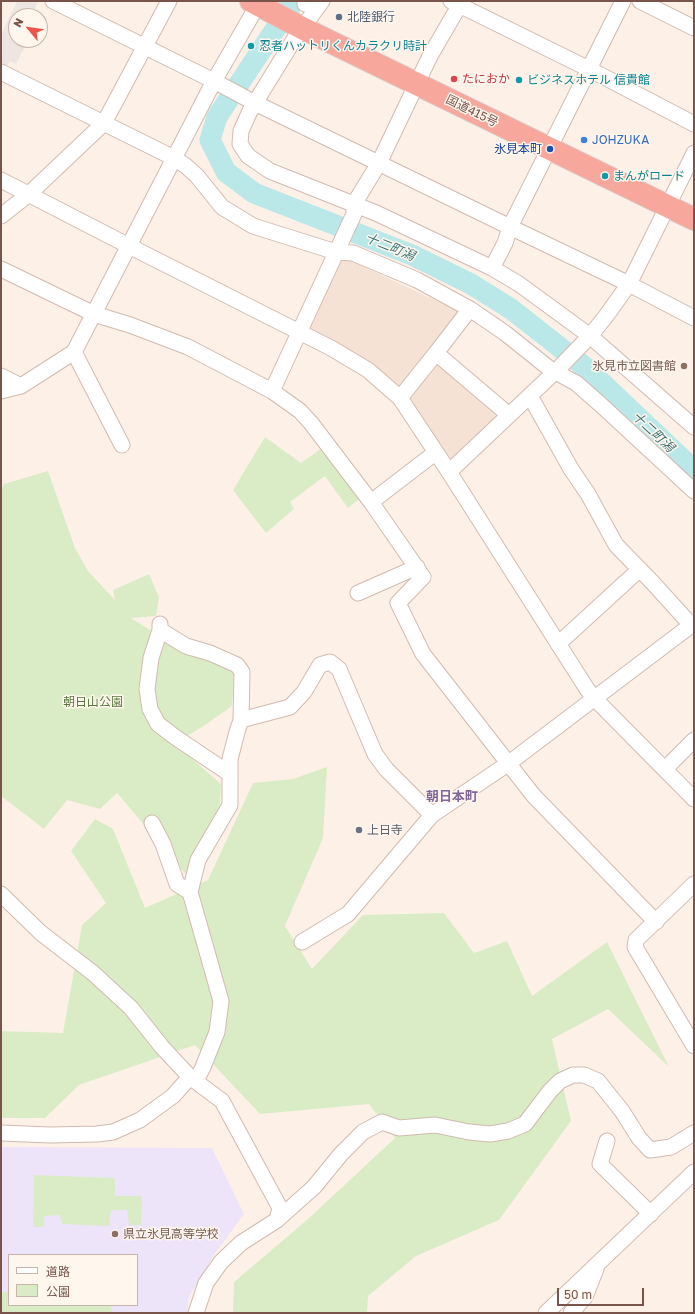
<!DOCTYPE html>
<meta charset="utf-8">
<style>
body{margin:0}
#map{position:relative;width:695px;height:1314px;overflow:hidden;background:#fdf1e7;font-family:"Golos Text","Noto Sans JP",sans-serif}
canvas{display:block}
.frame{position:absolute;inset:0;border:2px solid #78544a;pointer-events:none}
.legend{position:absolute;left:8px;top:1254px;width:130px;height:52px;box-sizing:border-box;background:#fff6ee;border:1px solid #c9b5ac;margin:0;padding:5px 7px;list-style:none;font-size:12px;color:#78544a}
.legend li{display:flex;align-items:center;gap:8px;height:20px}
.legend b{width:20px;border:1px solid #c9b5ac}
.north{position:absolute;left:8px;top:8px;width:40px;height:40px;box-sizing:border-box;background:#fff6ee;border:1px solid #c9b5ac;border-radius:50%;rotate:299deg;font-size:11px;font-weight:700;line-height:16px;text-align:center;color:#78544a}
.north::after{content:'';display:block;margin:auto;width:14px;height:18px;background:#ea5649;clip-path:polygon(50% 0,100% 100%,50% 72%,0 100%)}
.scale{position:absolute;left:557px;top:1288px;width:87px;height:18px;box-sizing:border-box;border:2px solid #78544a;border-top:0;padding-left:5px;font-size:12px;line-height:14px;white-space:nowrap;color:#78544a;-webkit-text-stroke:3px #fff6ee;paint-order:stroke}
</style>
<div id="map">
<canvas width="695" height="1314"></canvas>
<div class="frame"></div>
<ul class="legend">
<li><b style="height:5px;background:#fff"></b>道路</li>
<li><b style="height:11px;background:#daecc5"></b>公園</li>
</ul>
<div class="north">N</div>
<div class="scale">50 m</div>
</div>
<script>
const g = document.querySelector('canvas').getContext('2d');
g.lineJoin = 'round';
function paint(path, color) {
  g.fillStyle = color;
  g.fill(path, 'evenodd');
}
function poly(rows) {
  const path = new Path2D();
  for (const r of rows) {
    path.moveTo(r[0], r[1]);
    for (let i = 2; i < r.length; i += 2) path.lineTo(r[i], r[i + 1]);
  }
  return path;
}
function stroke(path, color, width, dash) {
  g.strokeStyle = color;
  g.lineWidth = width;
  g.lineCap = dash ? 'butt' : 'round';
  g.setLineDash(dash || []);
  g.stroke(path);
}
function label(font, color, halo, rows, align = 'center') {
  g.font = font + ' "Golos Text","Noto Sans JP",sans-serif';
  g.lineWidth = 3;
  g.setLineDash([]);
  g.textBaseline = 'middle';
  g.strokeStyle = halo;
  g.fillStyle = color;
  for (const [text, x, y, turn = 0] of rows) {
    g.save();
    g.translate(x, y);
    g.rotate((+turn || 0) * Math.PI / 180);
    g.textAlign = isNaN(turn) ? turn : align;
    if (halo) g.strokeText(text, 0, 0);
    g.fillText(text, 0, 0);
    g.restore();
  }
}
paint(poly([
 [341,256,464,314,401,394,309,331],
 [435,357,505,416,451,468,403,397]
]), '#f5e2d5');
paint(poly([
 [17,1,38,2,33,12,37,16,16,16,16,40,28,40,16,64,10,61,3,72,1,70,1,35]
]), '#ede5e1');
paint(poly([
 [1,1147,212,1148,244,1214,214,1255,189,1297,187,1313,1,1313],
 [9,1255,137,1255,137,1305,9,1305]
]), '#eee4fa');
paint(poly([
 [265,437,301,463,322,448,362,497,348,508,325,476,290,502,294,509,266,533,233,490],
 [48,471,75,548,88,571,115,600,113,590,149,574,159,597,156,616,131,618,182,650,231,669,234,674,232,706,208,723,175,744,221,784,219,815,189,878,117,793,100,809,67,800,44,829,1,796,1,490,4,484],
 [327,767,323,838,285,926,312,969,363,915,444,913,474,953,507,941,532,996,607,942,669,1067,608,1009,552,1039,571,1121,499,1220,416,1256,368,1296,367,1313,233,1313,234,1282,308,1219,395,1138,369,1104,260,1114,195,1045,79,1085,45,1118,1,1118,1,1031,63,1033,82,925,106,903,71,851,95,819,113,829,145,908,208,880,253,783,293,779],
 [34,1175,115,1178,115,1196,142,1196,141,1225,129,1225,127,1210,111,1210,109,1226,62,1224,60,1215,44,1216,44,1227,33,1227],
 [1,1292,9,1292,9,1305,110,1305,113,1313,1,1313]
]), '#daecc5');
stroke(poly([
 [294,1,217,117,210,140,226,172,254,193,412,255,471,284,511,309,585,367,694,470]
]), '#bae8e8', 21);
const minor = poly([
 [53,1,214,81,255,103,510,227,629,284,694,318],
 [322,1,295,38,250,111,241,131,240,144,248,156,270,171,376,213,492,268,519,284,590,336,694,427],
 [451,1,589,69,694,124],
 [640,1,694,28],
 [305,4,307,1],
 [1,72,174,158,186,166,197,176,222,207,253,226,336,252,353,253,417,280,470,309,505,333,550,369,576,383,600,404,694,491],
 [1,180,129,246,331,348,368,370,400,398,449,472,587,689,594,698,694,799],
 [1,216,29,194,104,123,169,1],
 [492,268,505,243,510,227,623,1],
 [1,269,94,314,130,325,188,347,272,391,300,411,311,423,371,502,423,577,398,603,423,654,533,795,656,922],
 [74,352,122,445],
 [436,353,470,309],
 [1,376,21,386],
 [1,391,21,386,74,352,214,81,260,1],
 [272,391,354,214,354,204,379,163,430,56,462,1],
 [530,396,571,469,588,494,616,545,653,583,691,625],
 [400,398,436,353,509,415],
 [449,472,559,368,590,336,606,316,629,284,694,153],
 [371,502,435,453],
 [358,593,417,567],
 [160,624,160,630,186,646,210,653,237,665,242,672,241,720],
 [160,630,151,658,147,689,150,709,158,724,175,737,230,774],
 [558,644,640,569],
 [665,769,694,740],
 [152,823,163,844,177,884,190,892],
 [694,884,636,940,635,947,694,1046],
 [1,894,41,933,93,973,131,1008,162,1047,190,1077,222,1101,280,1208,277,1220],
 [302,942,348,914,432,815,509,763,694,623],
 [196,1081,203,1067,217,1032,221,1001,190,892,198,860,230,805,230,759,237,732,241,720,290,707,304,692,320,665,330,662,339,669,375,754,386,769,432,815],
 [1,1133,50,1135,97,1134,113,1132,140,1120,173,1096,190,1077],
 [607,1141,600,1164,651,1214],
 [196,1313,206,1283,221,1262,241,1243,277,1220,314,1187,341,1154,363,1132,382,1122,399,1128,435,1125,469,1132,490,1134,508,1131,525,1124,550,1091,560,1081,573,1075,584,1075,598,1081,622,1111,639,1138,650,1150,671,1147,694,1133],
 [546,1313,694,1172],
 [571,1313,585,1297,596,1269]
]);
const highway = poly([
 [251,1,302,28,694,219]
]);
stroke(minor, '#d2baaf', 17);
stroke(highway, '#d9cfcc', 24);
stroke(minor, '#fff', 15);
stroke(highway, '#f8a79d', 22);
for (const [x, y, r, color] of [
 [339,17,4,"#5c6f8a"],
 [251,46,4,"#0f9aa8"],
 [454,79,4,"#e0444e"],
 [519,80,4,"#0f9aa8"],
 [584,140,4,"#3f7fe0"],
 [550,149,4,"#1a4fb4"],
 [605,176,4,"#0f9aa8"],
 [684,366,4,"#8d6e63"],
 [359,830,4,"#6b7280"],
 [115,1234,4,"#8d6e63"]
]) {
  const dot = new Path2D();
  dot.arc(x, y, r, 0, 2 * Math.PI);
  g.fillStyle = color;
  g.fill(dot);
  stroke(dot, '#fff6ee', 1.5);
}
label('12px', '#4e5e75', '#fff6ee', [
 ["北陸銀行",347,17]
], 'left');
label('12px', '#0d838f', '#fff6ee', [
 ["忍者ハットリくんカラクリ時計",259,46],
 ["ビジネスホテル 信貴館",527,80],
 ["まんがロード",613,176]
], 'left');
label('12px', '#be3a42', '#fff6ee', [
 ["たにおか",462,79]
], 'left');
label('12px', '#78544a', '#fff6ee', [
 ["国道415号",472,111,26]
]);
label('12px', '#366cbe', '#fff6ee', [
 ["JOHZUKA",592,140]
], 'left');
label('12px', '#164399', '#fff6ee', [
 ["氷見本町",542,149]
], 'right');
label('12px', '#785e54', '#fff6ee', [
 ["氷見市立図書館",676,366],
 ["県立氷見高等学校",123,1234,"left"]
], 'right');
label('12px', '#58783f', '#fff6ee', [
 ["朝日山公園",93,702]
]);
label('12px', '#5b616d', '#fff6ee', [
 ["上日寺",367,830]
], 'left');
label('italic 13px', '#3a7576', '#fff6ee', [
 ["十二町潟",390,247,22],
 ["十二町潟",653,432,43]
]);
label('bold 13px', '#82669b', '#fff6ee', [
 ["朝日本町",452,797]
]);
</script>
